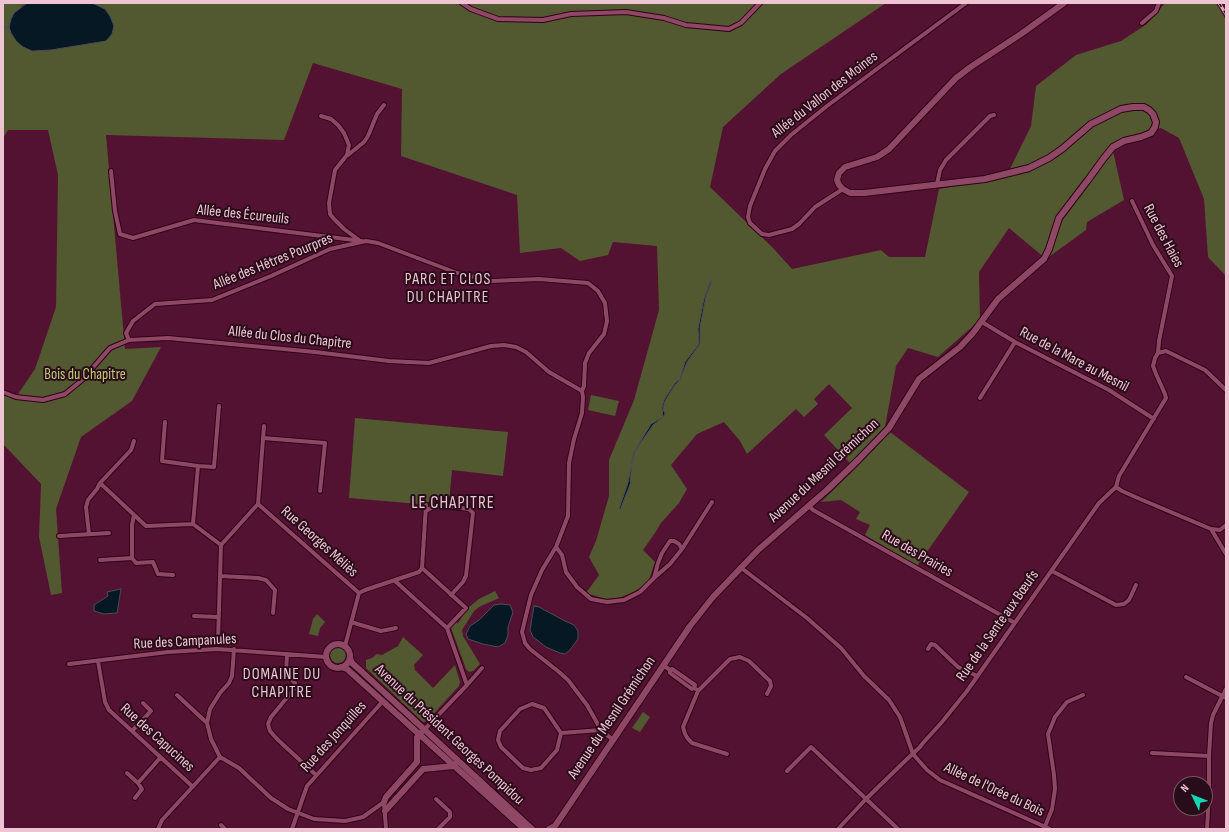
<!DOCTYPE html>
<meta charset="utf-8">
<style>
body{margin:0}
#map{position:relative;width:1229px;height:832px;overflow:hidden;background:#541232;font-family:"Sofia Sans Condensed",sans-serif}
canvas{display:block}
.frame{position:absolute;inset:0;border:4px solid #eec4d2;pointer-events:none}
.north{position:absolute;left:1173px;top:776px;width:40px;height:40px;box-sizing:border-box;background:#290c19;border:1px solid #785663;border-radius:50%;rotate:313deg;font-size:11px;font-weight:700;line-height:16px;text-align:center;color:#eec4d2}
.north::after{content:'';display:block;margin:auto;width:14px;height:18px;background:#15d5b3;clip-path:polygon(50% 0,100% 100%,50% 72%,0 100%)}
</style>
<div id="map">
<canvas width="1229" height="832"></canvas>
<div class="frame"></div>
<div class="north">N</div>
</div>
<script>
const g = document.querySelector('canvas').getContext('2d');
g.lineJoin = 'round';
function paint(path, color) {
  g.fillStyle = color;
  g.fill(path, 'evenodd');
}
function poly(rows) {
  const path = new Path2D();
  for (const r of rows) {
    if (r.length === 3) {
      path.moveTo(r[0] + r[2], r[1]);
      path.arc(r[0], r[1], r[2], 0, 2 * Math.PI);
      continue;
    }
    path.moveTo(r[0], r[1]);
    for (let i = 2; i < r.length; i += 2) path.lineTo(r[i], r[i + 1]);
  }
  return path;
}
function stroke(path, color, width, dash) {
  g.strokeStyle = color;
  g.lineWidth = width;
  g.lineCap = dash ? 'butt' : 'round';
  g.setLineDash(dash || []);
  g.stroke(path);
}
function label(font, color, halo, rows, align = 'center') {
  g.font = font + ' "Sofia Sans Condensed",sans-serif';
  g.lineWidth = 4;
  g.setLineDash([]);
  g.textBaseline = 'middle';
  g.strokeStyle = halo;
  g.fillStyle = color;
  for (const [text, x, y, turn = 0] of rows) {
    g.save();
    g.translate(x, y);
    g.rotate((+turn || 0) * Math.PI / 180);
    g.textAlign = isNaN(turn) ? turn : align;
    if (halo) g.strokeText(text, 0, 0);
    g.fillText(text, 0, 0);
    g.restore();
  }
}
paint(poly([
 [3,3,27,3,21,6,32,51,51,50,106,41,105,9,92,3,886,3,781,74,723,127,710,187,773,248,792,269,881,250,889,257,925,257,939,189,1006,177,1031,126,1036,86,1076,55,1121,41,1147,24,1165,3,1216,3,1226,20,1226,276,1208,257,1204,199,1179,138,1161,128,1122,138,1113,151,1124,200,1087,222,1086,230,1046,259,1009,228,979,272,980,320,938,357,908,348,896,366,885,427,850,463,824,435,852,408,829,384,814,399,818,404,804,417,796,409,747,454,740,441,724,422,697,434,671,465,687,489,679,503,661,523,655,533,643,550,655,562,649,580,645,585,632,593,618,598,606,599,586,593,599,575,589,557,596,541,609,496,609,460,634,400,659,310,657,246,613,242,608,255,580,261,561,248,520,253,517,195,401,156,402,89,313,63,284,140,106,135,125,349,161,347,132,401,81,437,56,509,62,593,51,595,39,537,41,484,3,444,3,392,16,397,35,369,56,307,58,175,48,130,8,130,3,138],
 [591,395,619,401,615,416,588,410],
 [355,418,508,432,503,476,452,470,449,503,432,501,419,504,349,498],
 [890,432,969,492,917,566,865,535,870,525,856,519,860,512,841,500,821,502,856,468],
 [495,591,499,598,479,607,474,611,462,630,463,636,480,664,473,671,469,672,466,669,451,628,456,622,458,623,462,617,461,616,468,608,479,599],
 [317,614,325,622,320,628,318,636,309,634,313,619],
 [403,637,423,655,414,665,415,670,433,688,455,665,460,682,459,686,427,721,423,722,366,668,366,660,372,658,377,654,382,655,398,646],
 [338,655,8],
 [643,712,650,717,640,732,632,728]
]), '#52582f');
const water = poly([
 [27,3,92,3,105,9,110,16,114,26,112,34,106,41,51,50,32,51,23,47,16,41,11,33,9,27,11,19,14,13,27,3],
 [711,280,711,283,706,296,700,327,700,344,687,362,680,380,675,385,665,401,663,409,665,414,663,417,653,425,635,451,632,464,630,482,631,482,620,510,619,509,628,483,634,452,651,424,663,417,662,408,664,400,675,383,680,379,685,362,699,344,698,329,704,299,711,280],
 [121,589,117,613,104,614,94,611,94,605,108,596,107,592,121,589],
 [501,604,510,605,513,612,508,627,508,635,505,643,498,647,483,644,468,639,466,634,470,626,479,620,494,605,501,604],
 [534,606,539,607,565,621,574,625,578,631,578,639,570,650,565,654,560,653,546,647,533,637,530,630,534,606]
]);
paint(water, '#051823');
stroke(water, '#4b4c58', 1);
stroke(poly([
 [3,28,9,27]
]), '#4b4c58', 1.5);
const street = poly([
 [462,3,471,9,498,19,543,20,571,14,626,12,664,18,686,25,729,29,741,23,760,3],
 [1142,23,1156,11,1159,3],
 [321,116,331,119,338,125,344,133,349,145,347,155,335,170,329,203,330,214,334,219,344,229,359,240],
 [348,155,364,142,368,136,377,114,384,105],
 [111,171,115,211,120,234,133,238,194,220,362,241],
 [937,184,940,170,946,160,990,116,994,115],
 [843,189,815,207,799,224,792,229,769,235,762,234,750,223,748,217,750,206,765,169,775,151,791,135,827,106,966,3],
 [1132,201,1153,245,1172,276,1159,341,1158,353],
 [982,322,1015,342,1109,390,1154,419],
 [129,340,126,333,133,321,155,304,212,300,271,276,330,249,366,241,378,243,457,273,492,281,539,279,588,283,598,291,605,303,607,321,604,334,589,353,585,363,584,386,582,391,583,397,582,413,574,439,569,463,568,516,556,547,542,570,531,595,522,632,525,643,530,649,559,672,568,680,587,705,601,730],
 [3,392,16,397,43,400,65,394,82,380,110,348,129,340,168,338,315,352,389,361,429,363,491,346,504,345,516,347,526,352,549,372,582,391],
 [980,398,1015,342],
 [165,422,162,461,198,466,193,524],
 [263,438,325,443,320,491],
 [198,466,214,467,219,406],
 [100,483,146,526,193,524,221,545],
 [1116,487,1122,491,1140,499,1211,529,1220,530,1226,525],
 [258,504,359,593,345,646],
 [809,506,813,510,1015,623],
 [426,511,436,505,469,509,473,513,466,576,463,582,451,595],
 [1211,529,1226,554],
 [89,534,86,507,88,500,97,489,100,483,131,450,134,441],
 [59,536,109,533],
 [556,547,562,555,566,572,577,587,591,599,607,602,624,600,640,592,654,578,658,563,662,553,670,541,674,541,679,544,682,549,712,502],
 [132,558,132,525,134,515],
 [100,560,132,558,136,563,153,562,158,574,173,575],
 [740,567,807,618,841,648,864,676,889,700,900,717,913,754,927,770,940,780,1050,829],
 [422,568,466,608,447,628],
 [1052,571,1116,605,1124,604,1129,600,1136,585],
 [220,576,258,578,266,580,275,590,273,613],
 [654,578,670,564,682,549],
 [395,581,447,628,467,685,424,730],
 [359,593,365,590,419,572,422,568,426,505],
 [194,616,218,617],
 [351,622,381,631,396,628],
 [218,641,221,545,258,504,264,426],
 [234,649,232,676,229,683,220,693,210,709,207,723,211,739,220,757,239,768,271,798,288,809,314,819,345,821,363,817,384,802],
 [928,649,931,644,935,645,958,667,977,676],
 [287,654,286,674,295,683,295,688,271,717,268,724,270,731,277,739,316,775],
 [98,661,105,702,109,710,192,786],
 [69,664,168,652,217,649,326,657],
 [663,665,670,670,670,673,692,689,694,688],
 [670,670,672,669,695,685,694,688,696,689],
 [1186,677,1226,698],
 [467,685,482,668],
 [177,695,207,723],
 [132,731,151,711,143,703],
 [561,733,557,750,541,768,531,770,523,768,501,747,498,740,500,731,520,709,532,704,544,708,561,733,601,730,613,740],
 [1152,753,1209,756],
 [727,754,692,743,688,739,685,734,683,727,698,691,730,659,740,657,749,661,770,681,771,686,767,694],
 [787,771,811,747,898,829],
 [127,773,138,783,160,758],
 [135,798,142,789,138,783],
 [436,799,450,812,450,817,438,829],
 [384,802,386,829],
 [221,825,225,829],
 [158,829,162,820,220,757],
 [292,829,307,786,383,701],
 [838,829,866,799,905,761,920,747,923,743,942,722,967,691,1099,503,1116,487,1119,476,1166,398,1165,394,1156,374,1153,366,1155,358,1158,353,1166,351,1205,370,1226,390],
 [1044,829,1052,809,1055,789,1054,775,1048,734,1055,717,1067,702,1083,695],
 [1207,829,1209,793,1209,756,1211,723,1213,715,1226,689]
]);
const secondary = poly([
 [338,656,12],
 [350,658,352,663,361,671,532,829],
 [341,667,347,669,524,829],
 [384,802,386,797,417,762,417,737,421,733],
 [385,811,423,769,454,766,455,764],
 [549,829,555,826,690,626,713,597,758,550,828,489,859,459,889,428,919,379,960,347,973,333,998,299,1044,259,1049,249,1059,218,1088,180,1104,158,1113,147,1124,141,1141,137,1151,133,1155,127,1156,122,1153,114,1149,110,1144,107,1133,107,1121,109,1091,124,1062,149,1049,158,1029,168,985,179,864,193,850,193,843,189,839,185,837,180,839,173,845,167,877,157,889,149,956,78,972,66,1021,34,1064,3]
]);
stroke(street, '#310119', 6);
stroke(secondary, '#310119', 8);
stroke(street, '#8e4764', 4);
stroke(secondary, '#8e4764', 6);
const rail = poly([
 [1219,3,1226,14]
]);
stroke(rail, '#d8aabb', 3);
stroke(rail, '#290c19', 1.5, [4.5]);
label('15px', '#eec4d2', '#290c19', [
 ["Allée du Vallon des Moines",825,95,-38],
 ["Allée des Écureuils",243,215,6],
 ["Rue des Haies",1163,236,62],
 ["Allée des Hêtres Pourpres",273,262,-22],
 ["Allée du Clos du Chapitre",290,338,6],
 ["Rue de la Mare au Mesnil",1074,360,28],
 ["Avenue du Mesnil Grémichon",824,471,-43],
 ["Rue Georges Méliès",319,542,42],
 ["Rue des Prairies",917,554,30],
 ["Rue de la Sente aux Bœufs",998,626,-55],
 ["Rue des Campanules",185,642,-3],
 ["Avenue du Mesnil Grémichon",612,718,-56],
 ["Avenue du Président Georges Pompidou",449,735,43],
 ["Rue des Jonquilles",334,737,-48],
 ["Rue des Capucines",157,738,42],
 ["Allée de l'Orée du Bois",994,790,25]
]);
label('15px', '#bfcb73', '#290c19', [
 ["Bois du Chapitre",85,375]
]);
g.letterSpacing = '1px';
label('16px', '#eec4d2', '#290c19', [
 ["PARC ET CLOS",448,280],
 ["DU CHAPITRE",448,298],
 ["DOMAINE DU",282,675],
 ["CHAPITRE",282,693]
]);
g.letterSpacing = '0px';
g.letterSpacing = '1px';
label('17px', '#eec4d2', '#290c19', [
 ["LE CHAPITRE",453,504]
]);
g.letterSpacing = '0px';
</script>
